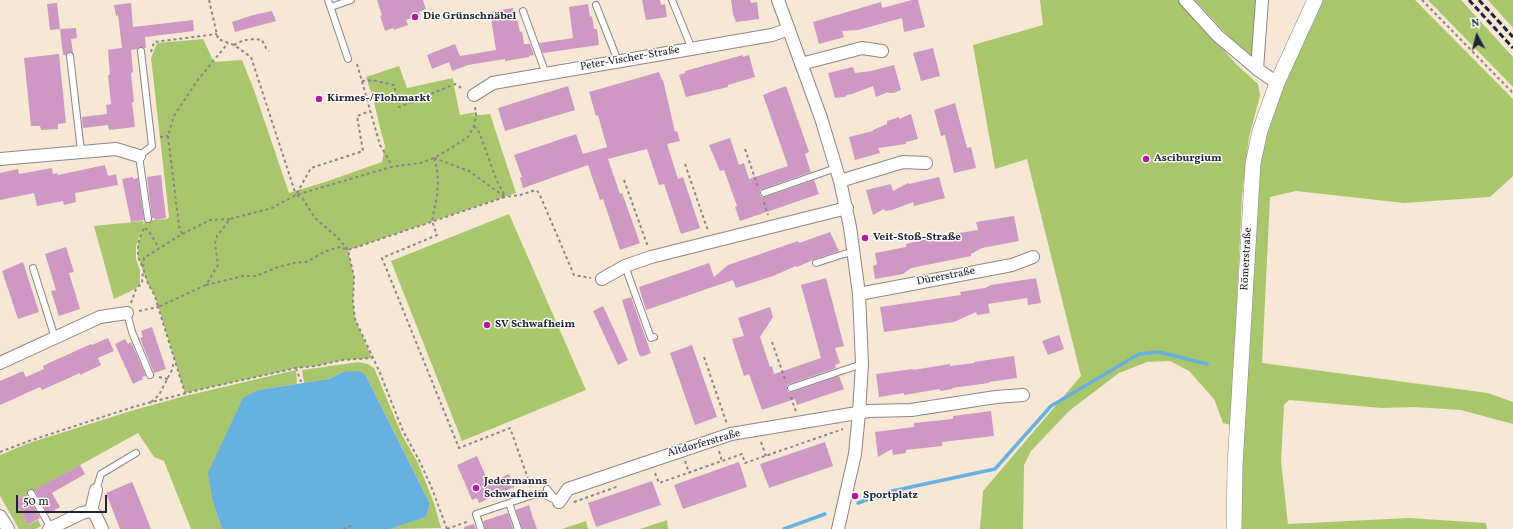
<!DOCTYPE html>
<meta charset="utf-8">
<style>
body{margin:0}
#map{position:relative;width:1513px;height:529px;overflow:hidden;background:#f7e8d5;font-family:Vollkorn,serif}
canvas{display:block}
.north{position:absolute;left:1457px;top:16px;width:40px;height:40px;-webkit-text-stroke:3px #fdfcf7;paint-order:stroke;rotate:353deg;font-size:11px;font-weight:700;line-height:16px;text-align:center;color:#22223b}
.north::after{content:'';display:block;margin:auto;width:14px;height:18px;background:#22223b;clip-path:polygon(50% 0,100% 100%,50% 72%,0 100%)}
.scale{position:absolute;left:16px;top:495px;width:91px;height:18px;box-sizing:border-box;border:2px solid #22223b;border-top:0;padding-left:5px;font-size:12px;line-height:14px;white-space:nowrap;color:#22223b;-webkit-text-stroke:3px #fdfcf7;paint-order:stroke}
</style>
<div id="map">
<canvas width="1513" height="529"></canvas>
<div class="north">N</div>
<div class="scale">50 m</div>
</div>
<script>
const g = document.querySelector('canvas').getContext('2d');
g.lineJoin = 'round';
function paint(path, color) {
  g.fillStyle = color;
  g.fill(path, 'evenodd');
}
function poly(rows) {
  const path = new Path2D();
  for (const r of rows) {
    path.moveTo(r[0], r[1]);
    for (let i = 2; i < r.length; i += 2) path.lineTo(r[i], r[i + 1]);
  }
  return path;
}
function stroke(path, color, width, dash) {
  g.strokeStyle = color;
  g.lineWidth = width;
  g.lineCap = dash ? 'butt' : 'round';
  g.setLineDash(dash || []);
  g.stroke(path);
}
function label(font, color, halo, rows, align = 'center') {
  g.font = font + ' Vollkorn,serif';
  g.lineWidth = 3;
  g.setLineDash([]);
  g.textBaseline = 'middle';
  g.strokeStyle = halo;
  g.fillStyle = color;
  for (const [text, x, y, turn = 0] of rows) {
    g.save();
    g.translate(x, y);
    g.rotate((+turn || 0) * Math.PI / 180);
    g.textAlign = isNaN(turn) ? turn : align;
    if (halo) g.strokeText(text, 0, 0);
    g.fillText(text, 0, 0);
    g.restore();
  }
}
paint(poly([
 [1040,0,1178,0,1238,66,1258,84,1260,96,1249,137,1242,196,1231,425,1223,423,1214,399,1189,371,1170,361,1147,362,1119,373,1069,411,1031,451,1024,465,1023,529,980,529,983,491,1081,376,1027,159,995,169,973,45,1043,25],
 [1195,0,1257,0,1255,47,1250,55,1230,38],
 [1321,0,1415,0,1513,99,1513,176,1490,197,1404,203,1296,191,1270,197,1262,363,1488,393,1513,402,1513,424,1461,410,1413,407,1382,408,1289,400,1284,405,1281,461,1288,524,1409,518,1486,523,1487,529,1241,529,1243,429,1256,171,1262,140,1283,86],
 [1428,0,1461,0,1513,57,1513,87],
 [1488,0,1513,0,1513,28],
 [203,39,214,62,242,60,254,90,289,193,325,182,382,162,385,146,380,128,373,98,366,77,399,66,407,88,453,78,454,86,460,115,477,112,477,114,469,116,490,114,516,193,348,250,354,277,353,301,355,319,372,358,343,360,316,366,296,368,185,393,155,296,148,284,138,257,138,244,145,221,167,219,169,217,151,58,157,43],
 [509,214,586,390,462,441,391,261],
 [143,221,144,225,136,246,136,259,140,270,140,284,135,289,114,299,94,226],
 [358,362,368,364,374,368,402,435,418,463,434,503,441,528,390,529,426,517,430,504,365,374,343,372,329,379,304,383,302,370],
 [296,370,297,384,258,390,213,502,222,529,191,529,164,461,154,457,138,433,15,501,28,525,38,520,41,526,35,529,19,529,0,496,0,455,29,443,134,410,185,396],
 [667,520,668,529,640,529],
 [586,521,588,529,562,529]
]), '#aac66c');
paint(poly([
 [358,371,365,374,430,504,426,517,390,529,222,529,213,502,208,473,243,398,258,390,329,379,343,372]
]), '#67b1e0');
stroke(poly([
 [858,503,892,491,995,469,1051,406,1139,354,1159,352,1207,364],
 [784,529,825,514]
]), '#67b1e0', 3.5);
paint(poly([
 [377,0,423,0,426,9,419,12,420,15,406,20,408,25,394,30,393,28,385,31,380,16,382,15],
 [642,0,660,0,661,5,665,4,667,17,646,20],
 [731,0,750,0,751,3,757,2,759,19,736,22,733,14],
 [912,0,918,0,925,27,904,32,902,18,858,30,842,31,844,37,819,44,813,22,881,2,882,8],
 [57,3,60,29,76,28,77,38,71,39,73,53,69,52,66,55,63,55,60,29,50,30,47,4],
 [131,3,133,27,193,20,194,31,145,37,146,48,140,47,137,49,131,50,133,72,131,73,134,102,132,102,135,127,109,130,108,125,83,128,82,117,107,114,106,105,111,104,108,75,110,75,108,50,122,48,118,15,116,16,114,5],
 [588,4,590,17,592,16,594,29,597,29,599,45,543,53,539,43,573,38,569,7],
 [513,8,515,20,517,19,520,32,522,31,524,44,530,44,534,55,529,56,529,57,505,61,505,59,468,65,452,71,449,62,432,69,427,55,455,44,460,56,496,50,490,12],
 [272,11,276,21,235,32,232,22,253,15],
 [933,48,940,76,921,81,913,53],
 [59,54,66,123,58,124,58,129,41,130,40,126,31,126,24,58],
 [743,55,743,57,749,55,755,77,728,85,728,87,686,97,679,75,685,73,685,71],
 [894,65,901,90,894,93,888,93,888,92,876,97,873,86,852,94,847,95,845,97,835,98,828,73,853,67,855,73,871,71],
 [659,72,662,80,663,80,675,132,677,131,680,141,667,144,678,179,683,177,700,228,681,234,664,184,659,185,647,149,623,155,608,159,620,194,622,193,640,243,620,250,603,199,600,200,588,165,523,188,520,178,522,177,514,155,576,134,583,154,607,147,598,115,596,116,589,92],
 [568,86,575,110,505,131,498,108],
 [786,86,809,152,805,154,811,172,763,189,760,190,760,194,761,197,765,197,814,180,819,194,740,221,735,207,737,206,724,170,720,171,709,145,730,138,739,165,744,163,749,179,788,166,763,95],
 [955,103,967,148,971,147,976,168,954,173,945,135,941,136,934,110],
 [911,114,918,139,906,142,906,144,878,148,880,153,855,160,849,137,873,131,873,130,887,124,887,121,899,117,899,119],
 [105,165,108,176,116,174,118,185,75,193,76,202,64,205,63,201,37,206,34,193,0,200,0,173,18,169,19,174,52,168,53,174,57,173,58,175],
 [161,175,166,218,155,220,155,218,152,218,147,177],
 [133,177,133,179,138,178,144,220,131,222,122,179],
 [939,177,945,198,914,206,913,202,892,210,885,211,884,209,873,215,866,190,891,184,893,191,908,183,909,184],
 [1014,216,1019,241,982,248,971,254,971,256,911,268,903,274,875,279,873,266,877,264,875,253,906,247,906,244,934,237,978,230,976,222],
 [830,232,839,251,815,259,797,267,796,266,773,276,736,288,733,280,646,310,639,287,709,263,714,277,728,265,798,241,799,243],
 [66,247,74,272,69,273,80,309,59,316,51,291,56,290,45,254],
 [23,262,39,312,18,319,2,271],
 [826,278,844,346,835,348,840,363,835,365,836,368,790,384,787,385,787,389,788,392,792,392,839,376,844,389,797,405,795,399,762,410,749,374,744,376,732,339,744,336,738,318,770,307,773,317,760,337,770,367,772,366,774,374,821,358,801,285],
 [1036,278,1041,303,1028,305,1027,298,988,304,990,313,977,315,976,312,954,322,884,332,880,307,961,295,960,292,985,288,991,285],
 [631,297,651,353,641,357,640,355,639,355,622,300],
 [603,306,628,360,618,365,593,311],
 [152,327,166,369,154,373,140,338,143,337,141,331],
 [1059,335,1064,349,1048,355,1042,341],
 [108,338,114,351,98,358,101,365,80,375,80,373,42,390,40,387,0,405,0,381,23,371,26,377,44,369,43,366,49,363,91,344,92,345],
 [125,339,128,344,131,342,146,376,142,377,143,379,133,384,115,344],
 [692,345,717,417,695,425,670,353],
 [1014,356,1017,378,989,382,989,383,952,388,953,389,940,391,940,389,904,395,904,393,879,397,876,374,913,369,913,370,950,364,950,366,974,363,974,362],
 [991,411,994,436,942,442,942,446,906,450,906,453,893,455,892,449,878,457,875,432,914,427,914,423,953,419,953,416],
 [825,442,833,466,769,488,760,464],
 [477,456,489,483,509,474,514,487,479,503,477,498,472,500,457,465],
 [739,462,747,487,683,509,674,485],
 [80,465,85,474,52,493,60,507,48,514,34,490],
 [652,481,661,505,596,527,588,503],
 [132,482,136,491,151,529,120,529,106,493],
 [27,494,40,518,28,525,15,501],
 [529,505,532,515,537,529,522,529,516,510],
 [508,513,513,529,485,529,483,521],
 [474,524,476,529,464,529,464,527]
]), '#cd98c3');
const service = poly([
 [328,0,348,59],
 [672,0,692,49],
 [596,5,618,61],
 [331,7,351,0],
 [523,11,546,74],
 [141,51,152,146,139,156,148,219],
 [70,56,81,151],
 [764,193,836,168],
 [816,263,844,254,853,252],
 [625,266,651,338,654,337],
 [33,268,55,338],
 [127,313,132,332,150,375],
 [791,388,862,364],
 [547,489,556,500],
 [96,490,101,474,136,453],
 [31,493,51,528],
 [509,503,518,529],
 [481,529,476,514,533,495,543,494,559,502]
]);
const minor = poly([
 [778,0,821,118,840,181,850,227,859,294,862,364,859,413,855,454,838,529],
 [1185,0,1218,36,1257,69,1277,83],
 [801,64,862,48,882,51],
 [1257,69,1262,0],
 [474,95,493,83,772,35,789,29],
 [0,159,116,149,139,156],
 [840,181,903,162,926,163],
 [602,279,625,266,651,257,847,208],
 [859,294,1012,265,1033,257],
 [0,363,100,317,127,313],
 [559,502,568,489,731,434,869,411,911,410,996,397,1023,395],
 [91,511,96,490],
 [0,516,8,529],
 [49,529,82,513,91,511,95,514,102,529]
]);
const tertiary = poly([
 [1234,529,1235,466,1253,163,1260,131,1277,83,1315,0]
]);
stroke(service, '#8c8588', 8);
stroke(minor, '#8c8588', 14);
stroke(tertiary, '#8c8588', 16);
stroke(poly([
 [209,0,218,39,234,45,251,57,296,195],
 [1422,0,1513,93],
 [234,45,244,40,255,39,262,40,266,48,269,51],
 [151,52,154,42,217,34],
 [357,64,380,145,389,160,391,166],
 [362,81,372,80,394,85,399,107,455,84,463,89],
 [474,126,479,132,497,181,505,196],
 [160,137,168,136],
 [745,149,758,187],
 [434,158,437,169,438,183,437,195,432,221,437,235,382,258,459,448,510,428,531,487],
 [434,158,469,171,505,197],
 [685,164,708,231],
 [624,180,648,247],
 [764,202,768,215],
 [230,219,210,220,182,234,144,258,143,268,148,284,155,296,158,307,206,285,218,265,215,243,217,236,230,219,272,208,296,195,391,167,420,163,434,158,448,150,468,137,474,126,476,115,475,106],
 [145,228,150,233,159,248],
 [182,234,179,226,168,136,174,116,197,81,228,43],
 [142,266,138,257,138,244,144,227],
 [206,285,243,276,256,276,278,267,294,263,306,262,326,251,340,247,348,250,336,236,315,218,303,199,296,195,311,168,363,151,357,116,370,111],
 [131,303,136,289,142,283,143,271],
 [139,311,158,307,185,393],
 [772,342,786,382],
 [704,357,727,424],
 [296,368,301,382],
 [159,377,168,379],
 [791,397,796,412],
 [151,402,159,395,172,370,174,361],
 [761,442,766,456],
 [719,451,722,461],
 [0,452,29,441,133,407,202,389,296,368,315,366,343,360,372,358],
 [685,461,689,473],
 [655,473,659,483,742,454,745,463,843,429],
 [574,502,619,486],
 [343,529,353,525],
 [447,529,431,486,419,460,403,431,380,373,355,319,353,301,354,277,348,250,505,197,520,195,536,190,539,193,574,275,591,278],
 [447,529,469,521]
]), '#8c8588', 2, [3, 3]);
stroke(service, '#fff', 6);
stroke(minor, '#fff', 12);
stroke(tertiary, '#fff', 15);
stroke(poly([
 [1469,0,1513,48],
 [1479,0,1513,37]
]), '#22223b', 3, [6, 3]);
for (const [x, y, r, color] of [
 [415,17,4,"#b5179e"],
 [319,99,4,"#b5179e"],
 [1146,159,4,"#b5179e"],
 [865,238,4,"#b5179e"],
 [487,325,4,"#b5179e"],
 [476,488,4,"#b5179e"],
 [855,496,4,"#b5179e"]
]) {
  const dot = new Path2D();
  dot.arc(x, y, r, 0, 2 * Math.PI);
  g.fillStyle = color;
  g.fill(dot);
  stroke(dot, '#fdfcf7', 1.5);
}
label('bold 11px', '#22223b', '#fdfcf7', [
 ["Die Grünschnäbel",423,17],
 ["Kirmes-/Flohmarkt",327,99],
 ["Asciburgium",1154,159],
 ["Veit-Stoß-Straße",873,238],
 ["SV Schwafheim",495,325],
 ["Jedermanns",484,482],
 ["Schwafheim",484,495],
 ["Sportplatz",863,496]
], 'left');
label('11px', '#22223b', '#fdfcf7', [
 ["Peter-Vischer-Straße",630,59,-10],
 ["Römerstraße",1247,259,-87],
 ["Dürerstraße",946,277,-11],
 ["Altdorferstraße",704,444,-16]
]);
</script>
